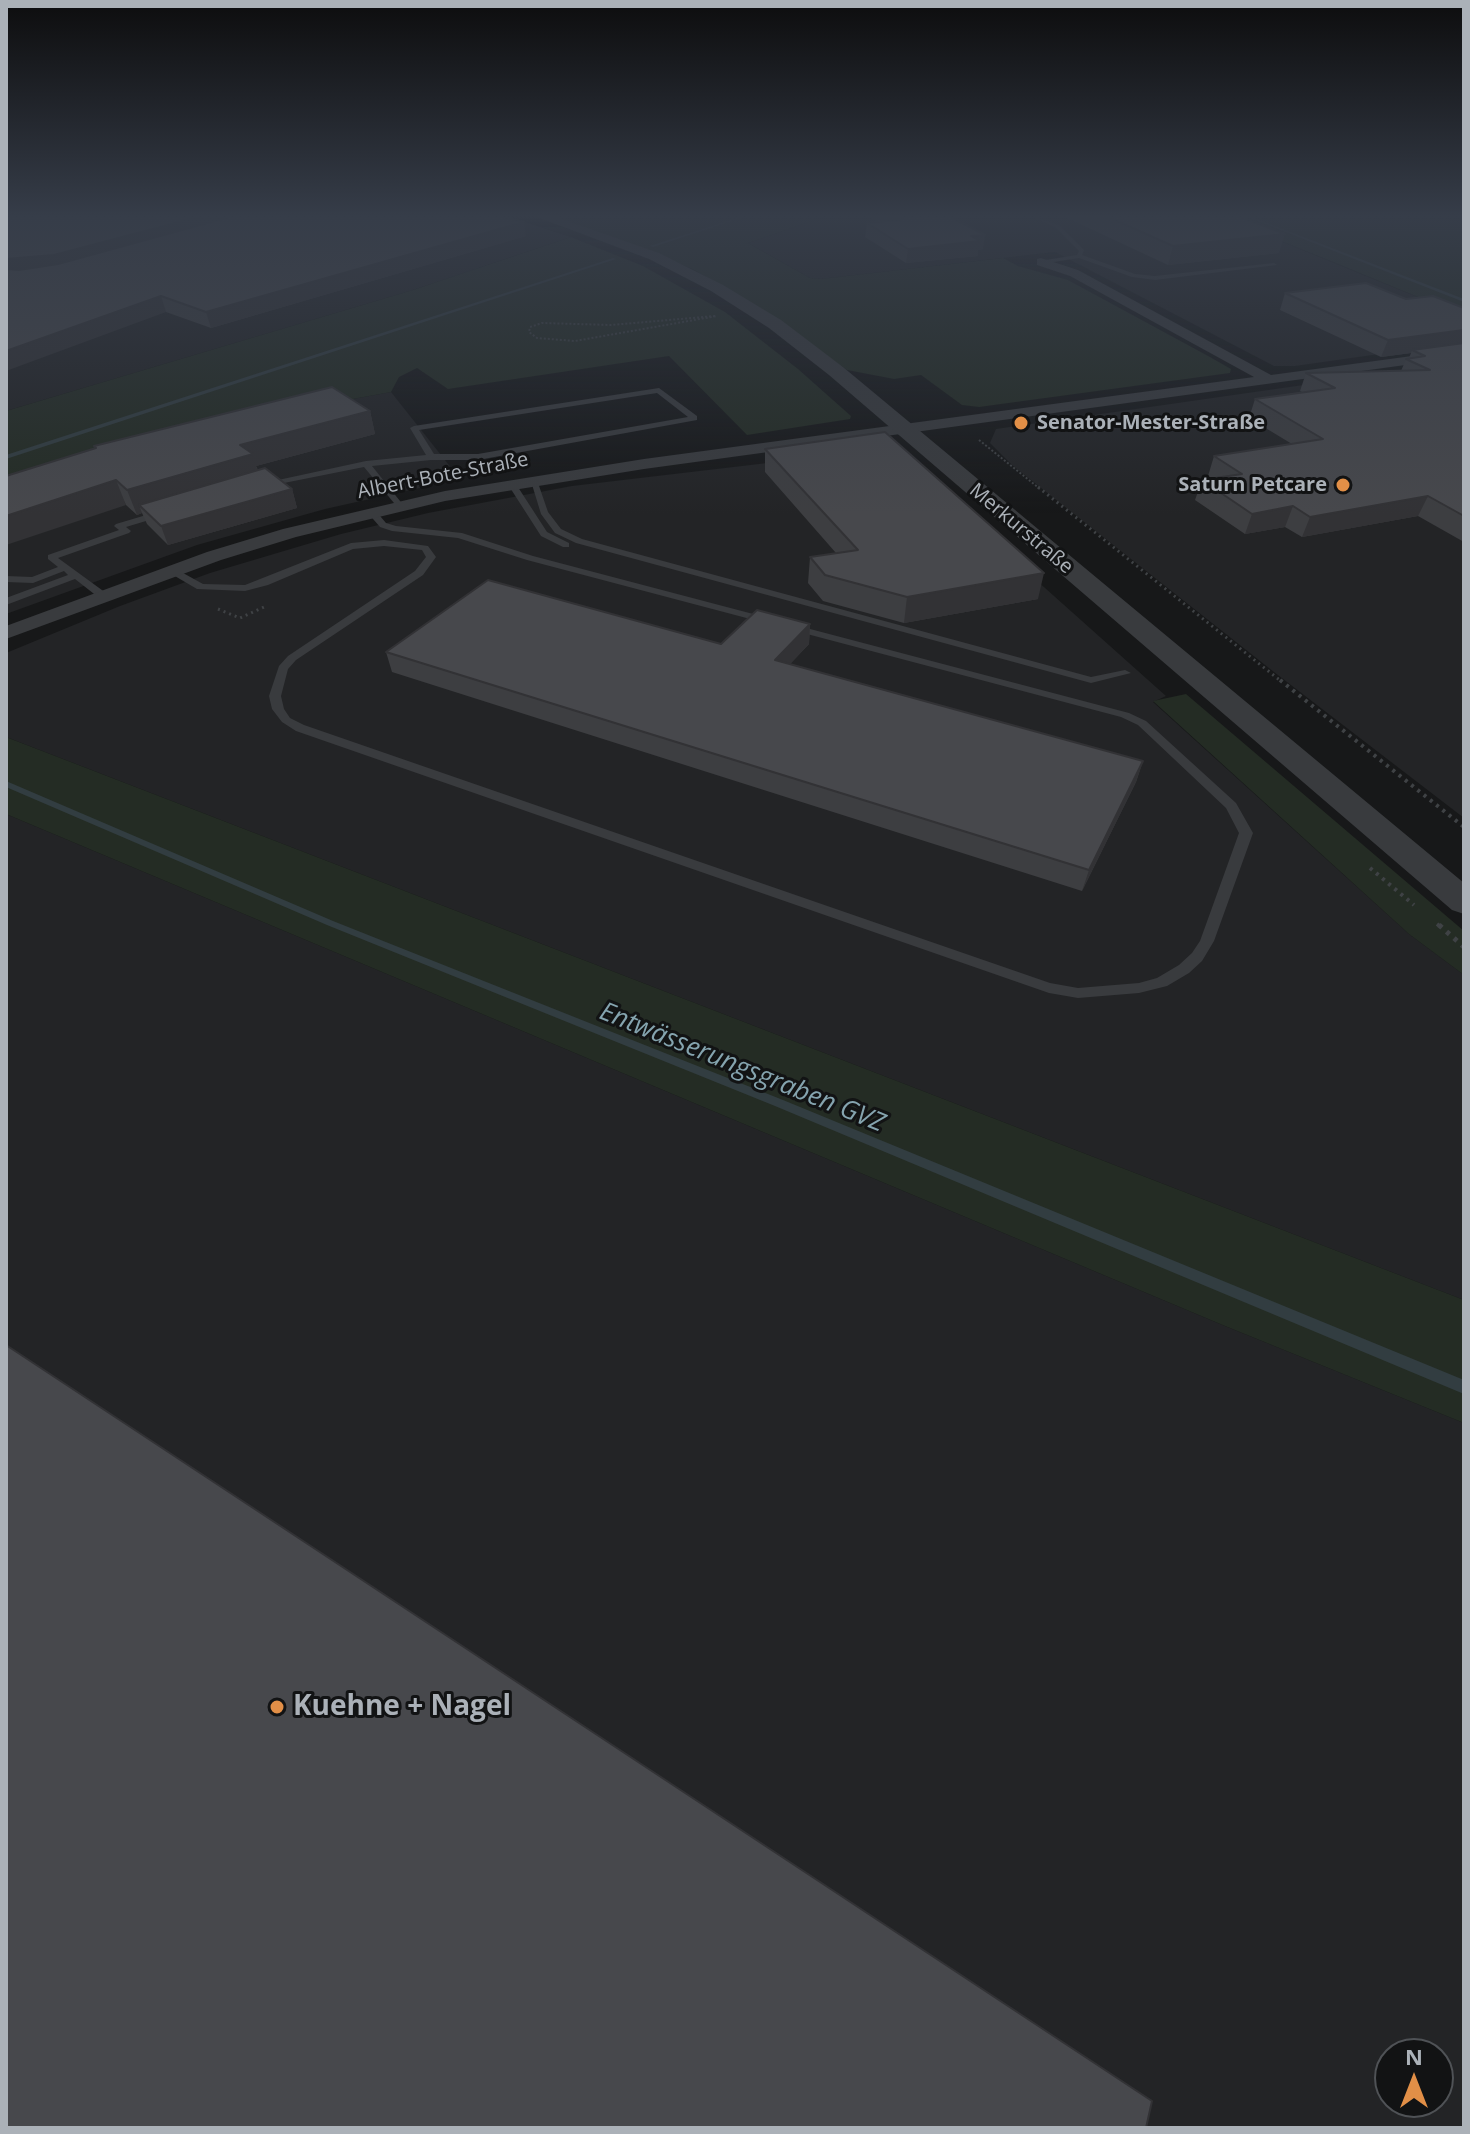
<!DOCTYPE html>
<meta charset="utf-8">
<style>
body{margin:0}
#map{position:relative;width:1470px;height:2134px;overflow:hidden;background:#171819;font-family:"Open Sans",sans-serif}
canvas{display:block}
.frame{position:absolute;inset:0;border:8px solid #abb1b8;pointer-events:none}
.north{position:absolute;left:1374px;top:2038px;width:80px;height:80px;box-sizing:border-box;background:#121314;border:2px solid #4f5256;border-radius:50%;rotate:0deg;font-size:22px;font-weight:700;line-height:32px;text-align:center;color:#abb1b8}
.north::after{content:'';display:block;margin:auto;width:28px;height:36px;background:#e28f47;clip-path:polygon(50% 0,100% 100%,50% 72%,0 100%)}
</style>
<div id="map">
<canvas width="1470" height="2134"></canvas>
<div class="frame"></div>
<div class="north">N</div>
</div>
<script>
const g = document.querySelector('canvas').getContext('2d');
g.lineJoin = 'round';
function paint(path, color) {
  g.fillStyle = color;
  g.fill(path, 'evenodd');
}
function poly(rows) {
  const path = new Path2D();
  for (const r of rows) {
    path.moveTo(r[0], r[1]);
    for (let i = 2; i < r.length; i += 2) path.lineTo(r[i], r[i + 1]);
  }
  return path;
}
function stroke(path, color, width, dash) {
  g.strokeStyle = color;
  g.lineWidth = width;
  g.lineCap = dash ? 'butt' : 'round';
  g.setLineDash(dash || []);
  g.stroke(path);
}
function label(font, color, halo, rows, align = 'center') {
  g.font = font + ' "Open Sans",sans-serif';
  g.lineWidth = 6;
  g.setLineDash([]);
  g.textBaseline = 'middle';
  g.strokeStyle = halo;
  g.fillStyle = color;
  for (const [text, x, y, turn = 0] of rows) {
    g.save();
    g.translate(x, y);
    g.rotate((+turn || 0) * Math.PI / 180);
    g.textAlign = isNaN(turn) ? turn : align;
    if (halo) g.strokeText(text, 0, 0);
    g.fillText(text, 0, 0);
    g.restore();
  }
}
paint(poly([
 [6,216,506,216,571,237,413,290,6,411],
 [827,216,1219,216,1464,316,1464,342,1295,366,1274,366,1055,252,821,279,810,278,748,243],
 [1464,362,1464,818,1274,672,1012,465,990,443,996,429],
 [391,392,460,479,325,509,197,545,6,614,6,496,292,410],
 [878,450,895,454,1166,696,1153,702,1409,934,1464,975,1464,1300,6,737,6,653,120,606,210,573,341,534,428,513,572,486],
 [6,814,1225,1326,1464,1423,1464,2128,6,2128],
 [1390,2054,1438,2054,1438,2102,1390,2102]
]), '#232426');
paint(poly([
 [550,216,827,216,748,243,810,278,821,279,1003,258,1018,266,1068,280,1210,357,1231,369,1230,373,979,407,962,405,921,375,894,379,847,370,762,309,694,270,649,250],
 [1219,216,1464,216,1464,316,1338,264],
 [571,237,643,266,725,312,798,369,851,416,850,419,747,435,669,356,448,389,417,368,399,377,391,392,292,410,6,496,6,411,413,290],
 [1186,694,1464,931,1464,975,1409,934,1153,701],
 [6,737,1464,1300,1464,1423,1225,1326,6,814]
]), '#242c24');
paint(poly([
 [743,216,747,216,653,247,650,246,743,216],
 [1245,216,1249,216,1464,299,1464,302,1245,216],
 [613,258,616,259,6,459,6,455,613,258],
 [6,781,333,921,783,1100,1464,1380,1464,1394,775,1106,327,925,6,787,6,781]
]), '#323d41');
stroke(poly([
 [715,316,611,325,542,323,530,327,529,332,537,338,575,341,717,316],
 [979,440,1040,489]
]), '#3f4245', 2, [2, 2]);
stroke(poly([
 [1038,487,1282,682],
 [218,609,240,618,264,607]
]), '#3f4245', 3, [2, 4]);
stroke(poly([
 [1280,680,1464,827],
 [1370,868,1414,905],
 [1437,924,1441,927]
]), '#3f4245', 4, [3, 5]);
stroke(poly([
 [1439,925,1464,947]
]), '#3f4245', 5, [4, 6]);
paint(poly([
 [1031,216,1059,225,1084,250,1082,255,1135,274,1155,276,1274,263,1277,265,1155,280,1132,277,1079,258,1041,264,1039,261,1077,255,1079,251,1055,227,1031,216],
 [659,388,697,416,697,420,478,460,431,460,372,466,404,506,399,509,364,467,259,488,255,485,366,461,426,455,410,428,414,426,659,388],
 [657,393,688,417,478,454,434,454,419,430,657,393],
 [530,478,537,480,548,512,561,529,582,539,1091,677,1125,670,1131,673,1091,683,576,543,555,533,541,514,530,478],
 [508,481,514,481,547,532,569,543,569,547,563,547,541,536,507,483,508,481],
 [163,510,168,513,166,515,126,527,131,531,129,533,58,558,106,593,106,597,98,597,75,579,6,605,6,598,68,575,64,571,33,583,6,582,6,576,32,577,58,567,48,559,48,555,119,530,114,526,116,524,163,510],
 [369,510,375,510,386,523,396,526,462,533,533,556,1129,713,1146,721,1236,803,1253,833,1214,941,1202,961,1189,973,1167,986,1139,993,1078,998,1049,993,296,731,282,722,272,709,269,696,279,666,288,656,415,571,426,557,422,550,384,546,353,549,268,585,245,591,197,589,168,572,168,568,174,568,203,584,245,585,351,543,384,540,428,546,436,557,423,575,296,660,288,669,281,696,284,709,290,718,304,725,1050,983,1078,988,1139,983,1157,978,1179,965,1192,953,1200,941,1239,833,1226,808,1138,725,1121,717,527,560,458,538,392,531,380,527,367,512,369,510]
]), '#393b3e');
paint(poly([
 [1041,258,1078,270,1271,375,1464,349,1464,357,644,469,445,501,296,537,221,560,6,639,6,626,207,552,283,529,445,491,644,459,1254,377,1070,276,1037,265,1037,259,1041,258]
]), '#393b3e');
paint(poly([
 [534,216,553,216,659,253,723,285,781,320,843,367,1464,883,1464,914,1452,910,829,375,769,328,711,291,649,259,534,216]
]), '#393b3e');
paint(poly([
 [6,216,526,236,211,328,166,312],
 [867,216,949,216,983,249,978,250,978,256,906,263,865,237,867,223,878,222],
 [1063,216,1238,216,1279,253,1168,265],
 [1285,293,1406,299,1464,308,1464,542,1418,516,1302,537,1285,527,1245,534,1195,500,1202,480,1212,479,1208,476,1214,456,1292,444,1249,418,1255,399,1302,392,1300,391,1306,373,1401,371,1406,359,1409,358,1411,353,1381,357,1280,310],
 [370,411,375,434,256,466,258,470,292,489,297,508,168,545,147,524,142,513,137,515,126,505,94,446],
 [765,449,1038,599,904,623,823,601,808,583,810,557,836,553,765,472],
 [810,624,809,644,790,664,1143,761,1136,782,1082,891,392,672,386,652,721,644]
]), '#3d3e41');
paint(poly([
 [202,216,256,216,59,270,6,275,6,259],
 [524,222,526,236,211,328,206,312],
 [1285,234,1279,253,1168,265,1173,246],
 [985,235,983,249,978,250,978,256,906,263,908,249],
 [161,296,166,312,6,371,6,351],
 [1464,330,1464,346,1412,350,1411,353,1381,357,1388,340],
 [370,411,375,434,256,466,260,478,139,505,142,513,137,515,127,490,240,445],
 [116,480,126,505,6,545,6,516],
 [292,489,297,508,168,545,161,526],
 [1428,496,1418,516,1302,537,1310,517],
 [1293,506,1285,527,1245,534,1252,514],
 [1044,573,1038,599,904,623,907,597],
 [810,624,809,644,775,680,775,660],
 [1143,761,1136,782,1082,891,1089,870]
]), '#323235');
const building = poly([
 [6,216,202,216,54,255,6,259,6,216],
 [233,216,499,216,524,222,206,312,161,296,6,351,6,269,19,270,58,264,233,216],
 [891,216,899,220,907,216,949,216,985,235,971,236,980,241,908,249,867,223,898,220,891,216],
 [1106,216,1238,216,1285,234,1173,246,1106,216],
 [1366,283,1406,299,1433,296,1464,308,1464,330,1388,340,1285,293,1366,283],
 [1464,343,1464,516,1428,496,1310,517,1293,506,1252,514,1202,480,1242,474,1214,456,1323,439,1255,399,1335,388,1306,373,1430,370,1406,359,1425,356,1412,350,1464,343],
 [332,387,370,411,240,445,253,454,127,490,116,480,6,516,6,476,96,448,94,446,332,387],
 [885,432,1044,573,907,597,825,575,810,557,858,550,765,449,885,432],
 [265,468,292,489,161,526,139,505,265,468],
 [488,580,721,644,757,610,810,624,775,660,1143,761,1089,870,386,652,488,580],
 [6,1345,1152,2101,1146,2128,6,2128,6,1345]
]);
paint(building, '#47484c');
stroke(building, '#323235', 2);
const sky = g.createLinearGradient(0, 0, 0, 514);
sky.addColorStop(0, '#0d0d0e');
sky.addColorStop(0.42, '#363d49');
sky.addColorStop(1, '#363d4900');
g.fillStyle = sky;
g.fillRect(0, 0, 1470, 514);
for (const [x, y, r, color] of [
 [1021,423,8,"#e28f47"],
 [1343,485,8,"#e28f47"],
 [277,1707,8,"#e28f47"]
]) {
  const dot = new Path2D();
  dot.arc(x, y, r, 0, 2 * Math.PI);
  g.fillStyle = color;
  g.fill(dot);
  stroke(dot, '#121314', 3);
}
label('bold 20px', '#abb1b8', '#121314', [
 ["Senator-Mester-Straße",1037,423],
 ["Saturn Petcare",1327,485,"right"]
], 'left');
label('20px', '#abb1b8', '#121314', [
 ["Albert-Bote-Straße",443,476,-11],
 ["Merkurstraße",1021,529,40]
]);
label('italic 26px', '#85a4af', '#121314', [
 ["Entwässerungsgraben GVZ",742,1068,22]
]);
label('bold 28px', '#abb1b8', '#121314', [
 ["Kuehne + Nagel",293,1707]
], 'left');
</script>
